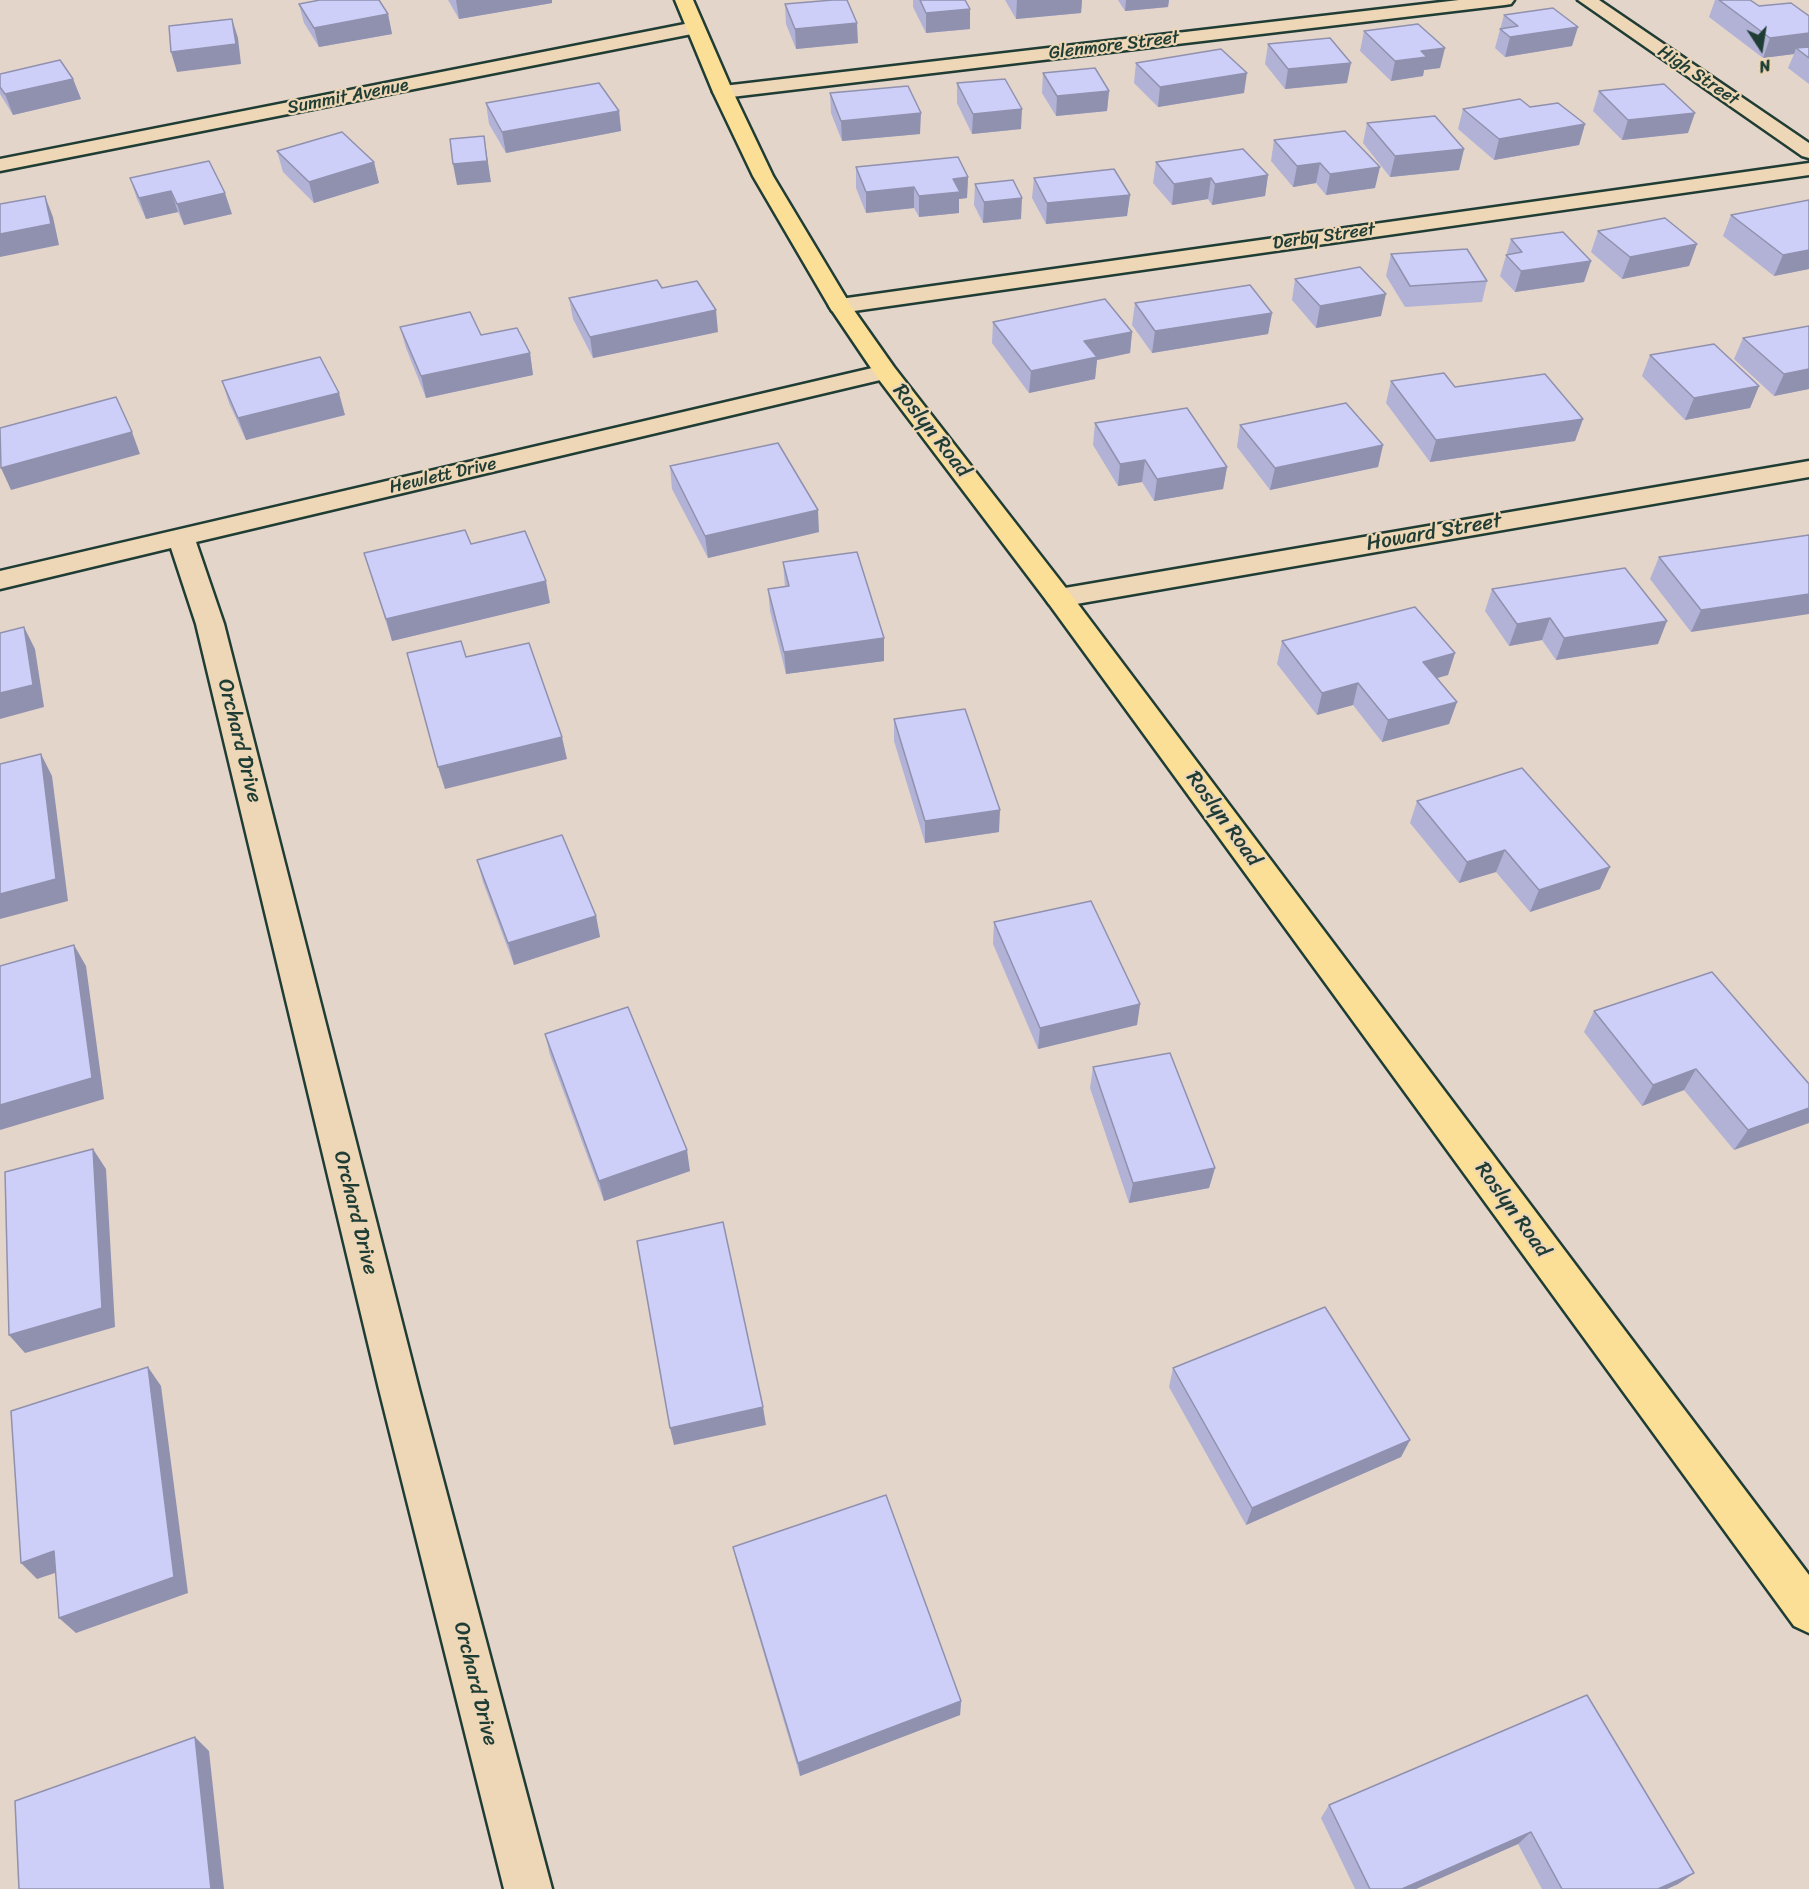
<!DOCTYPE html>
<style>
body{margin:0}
#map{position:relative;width:1809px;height:1889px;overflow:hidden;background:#e4d5ca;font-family:Sriracha,sans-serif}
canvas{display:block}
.north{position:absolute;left:1731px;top:18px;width:60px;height:60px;-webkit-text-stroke:4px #edd7b6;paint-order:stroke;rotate:168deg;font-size:16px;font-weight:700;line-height:24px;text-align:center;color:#1f3d34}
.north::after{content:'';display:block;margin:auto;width:21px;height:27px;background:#1f3d34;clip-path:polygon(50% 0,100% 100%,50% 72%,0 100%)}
</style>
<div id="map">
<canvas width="1809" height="1889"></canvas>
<div class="north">N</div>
</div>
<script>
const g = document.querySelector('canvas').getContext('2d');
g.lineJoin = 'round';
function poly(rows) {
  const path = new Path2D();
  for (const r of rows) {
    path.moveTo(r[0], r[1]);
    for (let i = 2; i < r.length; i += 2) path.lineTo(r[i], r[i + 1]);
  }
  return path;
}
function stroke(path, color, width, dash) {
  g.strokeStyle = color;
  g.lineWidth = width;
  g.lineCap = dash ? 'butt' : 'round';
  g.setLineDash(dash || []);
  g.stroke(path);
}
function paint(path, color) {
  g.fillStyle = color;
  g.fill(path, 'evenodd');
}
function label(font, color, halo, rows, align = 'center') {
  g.font = font + ' Sriracha,sans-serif';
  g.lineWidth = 4.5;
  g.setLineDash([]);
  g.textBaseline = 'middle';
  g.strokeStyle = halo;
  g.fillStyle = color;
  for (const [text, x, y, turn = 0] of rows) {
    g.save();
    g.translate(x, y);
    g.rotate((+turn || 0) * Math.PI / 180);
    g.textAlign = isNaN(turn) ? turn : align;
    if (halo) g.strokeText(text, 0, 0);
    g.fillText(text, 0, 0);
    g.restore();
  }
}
const minor = poly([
 [1459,0,1514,0,1511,4,1505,5,723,98,716,96,713,92,716,88,723,86,1459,0],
 [1578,0,1599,0,1809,143,1809,158,1802,156,1578,0],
 [695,22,702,24,704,28,702,32,0,171,0,159,695,22],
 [1809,163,1809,175,840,313,832,311,829,306,832,301,840,299,1809,163],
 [885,365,893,367,897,372,893,377,196,542,224,624,419,1389,552,1889,504,1889,379,1389,196,624,171,548,0,589,0,571,885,365],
 [1809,461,1809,477,1059,607,1049,604,1045,598,1049,592,1059,589,1809,461]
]);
const major = poly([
 [675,0,693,0,733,92,773,176,851,306,894,367,1069,592,1809,1575,1809,1633,1794,1626,1049,604,877,377,829,306,753,176,713,92,675,0]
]);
stroke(minor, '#1f3d34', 5);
stroke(major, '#1f3d34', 5);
paint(minor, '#edd7b6');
paint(major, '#fbdf96');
paint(poly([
 [448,0,552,0,552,3,459,19],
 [913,0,965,0,970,9,970,29,926,33,913,7],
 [1005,0,1082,0,1081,13,1016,19],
 [1118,0,1169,0,1168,7,1125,11],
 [1715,0,1750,0,1759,6,1809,16,1809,84,1788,68,1794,54,1763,58,1709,17],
 [299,4,388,14,392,34,319,47,304,23],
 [785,4,858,43,796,49,786,24],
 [1504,15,1572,46,1505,57,1495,48],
 [1364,31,1440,68,1424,70,1423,76,1391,81,1360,51],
 [1268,44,1347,83,1285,89,1265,64],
 [1136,63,1244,93,1158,107,1134,83],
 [1043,73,1109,91,1107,111,1056,116,1042,93],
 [0,74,73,79,81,99,13,115,0,94],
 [957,83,1021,129,972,134,957,103],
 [1599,91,1688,133,1622,140,1593,111],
 [830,93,920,134,842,141,831,113],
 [486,103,619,111,621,131,506,153,489,124],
 [1463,109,1585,124,1579,145,1494,160,1458,129],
 [1367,123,1464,149,1459,170,1390,177,1363,143],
 [1274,140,1375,188,1326,195,1316,183,1293,187,1271,161],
 [277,151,374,162,379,183,314,203,283,172],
 [1156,162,1268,175,1265,196,1212,205,1208,199,1172,205,1153,183],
 [856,167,968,177,967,198,959,199,959,213,919,217,914,208,866,213,856,188],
 [130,178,232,214,184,225,178,212,146,219,137,199],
 [1034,178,1130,195,1127,216,1046,224,1032,198],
 [975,184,1021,219,983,223,974,205],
 [1809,200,1809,269,1774,276,1723,236,1731,215],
 [1598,231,1697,244,1689,266,1622,279,1591,252],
 [1511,239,1591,261,1584,282,1515,292,1500,276],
 [1391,254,1487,281,1482,302,1405,307,1386,276],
 [1295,279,1381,316,1316,328,1292,300],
 [662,288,718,332,593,358,573,319,569,298],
 [1135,303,1272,313,1268,334,1152,353,1132,325],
 [993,322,1132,332,1130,353,1097,360,1095,379,1029,393,992,343],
 [1809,326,1809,389,1774,396,1734,359,1743,338],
 [400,327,481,335,530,353,533,375,426,398,406,348],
 [1650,355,1759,386,1750,408,1685,420,1642,376],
 [222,381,345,415,246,440,229,403],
 [1391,381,1455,387,1583,419,1575,441,1430,462,1386,403],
 [1095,423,1227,467,1223,489,1154,501,1142,482,1118,486,1093,445],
 [1240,425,1383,445,1378,467,1270,490,1237,447],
 [670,466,819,532,708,558,672,489],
 [1809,535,1691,632,1650,579,1659,557],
 [364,553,550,603,392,641],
 [783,562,884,638,884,661,786,674,770,611,768,589,785,587],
 [1492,589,1658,644,1556,660,1542,640,1509,646,1485,611],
 [1282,641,1455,653,1448,675,1437,678,1457,702,1449,724,1382,742,1353,705,1317,715,1277,664],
 [894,719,999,832,925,843,894,741],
 [1417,801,1600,889,1530,912,1496,872,1459,883,1410,823],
 [477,860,596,916,600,937,514,965,483,882],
 [994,922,1140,1004,1137,1025,1038,1049,993,944],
 [1594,1011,1809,1084,1734,1150,1684,1090,1642,1106,1584,1032],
 [545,1034,690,1171,604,1201,550,1055],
 [1093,1067,1215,1168,1209,1188,1129,1203,1090,1088],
 [1173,1368,1410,1440,1401,1457,1246,1525,1169,1387],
 [733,1547,961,1701,960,1715,800,1776,737,1563],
 [1587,1695,1694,1873,1678,1884,1667,1889,1542,1889,1518,1844,1416,1889,1355,1889,1321,1818,1329,1805]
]), '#b1b2d5');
paint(poly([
 [456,0,552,0,552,3,459,19],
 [1017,0,1082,0,1081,13,1016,19],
 [1126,0,1169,0,1168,7,1125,11],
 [970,9,970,29,926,33,926,13],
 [388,14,392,34,319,47,314,28],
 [232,19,238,38,241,64,177,72,171,52],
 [857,23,858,43,796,49,795,29],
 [1578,27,1572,46,1505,57,1510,37],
 [1809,33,1809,52,1796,48,1794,54,1763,58,1770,38],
 [1445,48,1440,68,1424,70,1423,76,1391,81,1395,61,1421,51],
 [1351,63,1347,83,1285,89,1288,69],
 [1247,73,1244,93,1158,107,1160,87],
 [73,79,81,99,13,115,5,94],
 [1109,91,1107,111,1056,116,1057,96],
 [1022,109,1021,129,972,134,973,114],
 [619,111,621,131,506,153,502,132],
 [921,113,920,134,842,141,841,121],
 [1695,113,1688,133,1622,140,1628,120],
 [1585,124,1579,145,1494,160,1499,139],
 [484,136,491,182,457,185,453,164],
 [1464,149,1459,170,1390,177,1395,156],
 [374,162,379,183,314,203,309,182],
 [1320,163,1316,183,1293,187,1297,166],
 [1380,167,1375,188,1326,195,1330,174],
 [1268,175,1265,196,1212,205,1215,184],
 [968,177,967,198,959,199,959,213,919,217,919,196,953,179],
 [1211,178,1208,199,1172,205,1174,184],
 [914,187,914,208,866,213,866,192],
 [171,191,178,212,146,219,139,198],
 [225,193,232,214,184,225,177,204],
 [1130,195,1127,216,1046,224,1047,203],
 [45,196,53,217,59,245,0,257,0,234],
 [1022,198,1021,219,983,223,984,202],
 [1697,244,1689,266,1622,279,1630,257],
 [1809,250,1809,269,1774,276,1783,255],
 [1591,261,1584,282,1515,292,1521,271],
 [1386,294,1381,316,1316,328,1320,306],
 [716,310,718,332,593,358,590,337],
 [1272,313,1268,334,1152,353,1155,331],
 [1132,332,1130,353,1097,360,1095,379,1029,393,1031,371,1084,341],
 [530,353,533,375,426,398,421,376],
 [1809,369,1809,389,1774,396,1784,374],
 [1759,386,1750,408,1685,420,1694,398],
 [339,393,345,415,246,440,238,418],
 [1583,419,1575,441,1430,462,1436,440],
 [132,432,140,454,11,490,1,468],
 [1383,445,1378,467,1270,490,1275,468],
 [1145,460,1142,482,1118,486,1120,464],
 [1227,467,1223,489,1154,501,1157,479],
 [818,510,819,532,708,558,705,536],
 [546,581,550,603,392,641,386,619],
 [1809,594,1809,614,1691,632,1701,610],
 [1550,618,1542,640,1509,646,1517,624],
 [1667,621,1658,644,1556,660,1564,638],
 [24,627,35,649,44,707,0,719,0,693],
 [884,638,884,661,786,674,784,652],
 [1455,653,1448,675,1416,684,1423,662],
 [1358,683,1353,705,1317,715,1322,693],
 [1457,702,1449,724,1382,742,1388,720],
 [562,737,567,759,445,789,438,767],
 [41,754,52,776,68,901,0,919,0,894],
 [1000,810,999,832,925,843,925,821],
 [1505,850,1496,872,1459,883,1467,862],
 [1610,867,1600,889,1530,912,1539,890],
 [596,916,600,937,514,965,508,943],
 [74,945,86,966,104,1099,0,1130,0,1105],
 [1140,1004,1137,1025,1038,1049,1040,1028],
 [1696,1069,1684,1090,1642,1106,1653,1085],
 [1809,1108,1809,1123,1734,1150,1748,1130],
 [93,1149,106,1169,115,1327,25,1353,9,1335],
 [687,1150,690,1171,604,1201,599,1181],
 [1215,1168,1209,1188,1129,1203,1133,1183],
 [148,1367,161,1386,188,1593,76,1633,59,1618],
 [763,1407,766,1425,674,1445,670,1428],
 [1410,1440,1401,1457,1246,1525,1252,1508],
 [54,1551,70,1568,37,1579,21,1563],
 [961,1701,960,1715,800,1776,798,1763],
 [195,1737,209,1751,224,1889,211,1889],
 [1531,1832,1518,1844,1416,1889,1402,1889],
 [1694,1873,1678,1884,1667,1889,1658,1889]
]), '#9091ae');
const building = poly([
 [320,0,379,0,388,14,314,28,299,4,320,0],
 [833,0,847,0,857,23,795,29,785,4,833,0],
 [920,0,965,0,970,9,926,13,920,0],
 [1719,0,1750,0,1759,6,1791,3,1809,16,1809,33,1770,38,1719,0],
 [1553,8,1578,27,1510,37,1500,29,1518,26,1504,15,1553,8],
 [232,19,236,44,171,52,169,26,232,19],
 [1418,24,1445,48,1421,51,1427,57,1395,61,1364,31,1418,24],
 [1330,38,1351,63,1288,69,1268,44,1330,38],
 [1809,47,1809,58,1796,48,1809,47],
 [1221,49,1247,73,1160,87,1136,63,1221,49],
 [60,60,73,79,5,94,0,87,0,74,60,60],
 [1095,68,1109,91,1057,96,1043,73,1095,68],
 [1005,79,1022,109,973,114,957,83,1005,79],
 [599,83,619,111,502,132,486,103,599,83],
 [1664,84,1695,113,1628,120,1599,91,1664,84],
 [908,86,921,113,841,121,830,93,908,86],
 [1520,99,1530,107,1558,103,1585,124,1499,139,1463,109,1520,99],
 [1435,116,1464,149,1395,156,1367,123,1435,116],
 [1345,131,1380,167,1330,174,1320,163,1297,166,1274,140,1345,131],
 [342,132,374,162,309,182,277,151,342,132],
 [484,136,487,161,453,164,450,139,484,136],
 [1243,149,1268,175,1215,184,1211,178,1174,184,1156,162,1243,149],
 [958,157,968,177,953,179,960,192,919,196,914,187,866,192,856,167,958,157],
 [209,161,225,193,177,204,171,191,139,198,130,178,209,161],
 [1114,169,1130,195,1047,203,1034,178,1114,169],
 [1013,180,1022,198,984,202,975,184,1013,180],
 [45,196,51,224,0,234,0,204,45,196],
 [1809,200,1809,250,1783,255,1731,215,1809,200],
 [1665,218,1697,244,1630,257,1598,231,1665,218],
 [1563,232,1591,261,1521,271,1506,255,1522,252,1511,239,1563,232],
 [1467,249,1487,281,1410,286,1391,254,1467,249],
 [1360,267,1386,294,1320,306,1295,279,1360,267],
 [657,280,662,288,697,281,716,310,590,337,569,298,657,280],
 [1250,285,1272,313,1155,331,1135,303,1250,285],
 [1105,299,1132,332,1084,341,1097,357,1031,371,993,322,1105,299],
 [470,312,481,335,517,328,530,353,421,376,400,327,470,312],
 [1809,326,1809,369,1784,374,1743,338,1809,326],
 [1714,344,1759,386,1694,398,1650,355,1714,344],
 [320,357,339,393,238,418,222,381,320,357],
 [1444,373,1455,387,1545,374,1583,419,1436,440,1391,381,1444,373],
 [116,397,132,432,1,468,0,428,116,397],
 [1346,403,1383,445,1275,468,1240,425,1346,403],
 [1187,408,1227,467,1157,479,1145,460,1120,464,1095,423,1187,408],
 [778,443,818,510,705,536,670,466,778,443],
 [465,530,471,544,525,531,546,581,386,619,364,553,465,530],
 [1809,535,1809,594,1701,610,1659,557,1809,535],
 [857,552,884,638,784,652,768,589,789,586,783,562,857,552],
 [1625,568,1667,621,1564,638,1550,618,1517,624,1492,589,1625,568],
 [1415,607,1455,653,1423,662,1457,702,1388,720,1358,683,1322,693,1282,641,1415,607],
 [24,627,33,685,0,693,0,633,24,627],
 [461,641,466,657,529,643,562,737,438,767,407,653,461,641],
 [965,709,1000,810,925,821,894,719,965,709],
 [41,754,56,879,0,894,0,764,41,754],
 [1522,768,1610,867,1539,890,1505,850,1467,862,1417,801,1522,768],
 [562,835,596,916,508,943,477,860,562,835],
 [1091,901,1140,1004,1040,1028,994,922,1091,901],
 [74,945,92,1078,0,1105,0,966,74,945],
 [1712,972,1809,1084,1809,1108,1748,1130,1696,1069,1653,1085,1594,1011,1712,972],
 [628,1007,687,1150,599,1181,545,1034,628,1007],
 [1170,1053,1215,1168,1133,1183,1093,1067,1170,1053],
 [93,1149,102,1308,9,1335,5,1172,93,1149],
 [723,1222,763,1407,670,1428,637,1241,723,1222],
 [1325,1307,1410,1440,1252,1508,1173,1368,1325,1307],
 [148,1367,174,1577,59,1618,54,1551,21,1563,11,1411,148,1367],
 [886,1495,961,1701,798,1763,733,1547,886,1495],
 [1587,1695,1694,1873,1658,1889,1562,1889,1531,1832,1402,1889,1370,1889,1329,1805,1587,1695],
 [195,1737,211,1889,19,1889,15,1801,195,1737]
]);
paint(building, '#cecff8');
stroke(building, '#9091ae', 1.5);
label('18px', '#1f3d34', '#edd7b6', [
 ["Glenmore Street",1114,46,-7],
 ["High Street",1698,76,34],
 ["Summit Avenue",348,97,-11],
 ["Derby Street",1324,237,-8],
 ["Hewlett Drive",443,476,-13]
]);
label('21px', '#1f3d34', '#edd7b6', [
 ["Roslyn Road",931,431,52],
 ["Howard Street",1434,533,-10],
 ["Orchard Drive",239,741,76],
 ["Roslyn Road",1223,819,54],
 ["Roslyn Road",1512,1210,54],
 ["Orchard Drive",355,1213,76],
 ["Orchard Drive",475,1684,76]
]);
</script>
